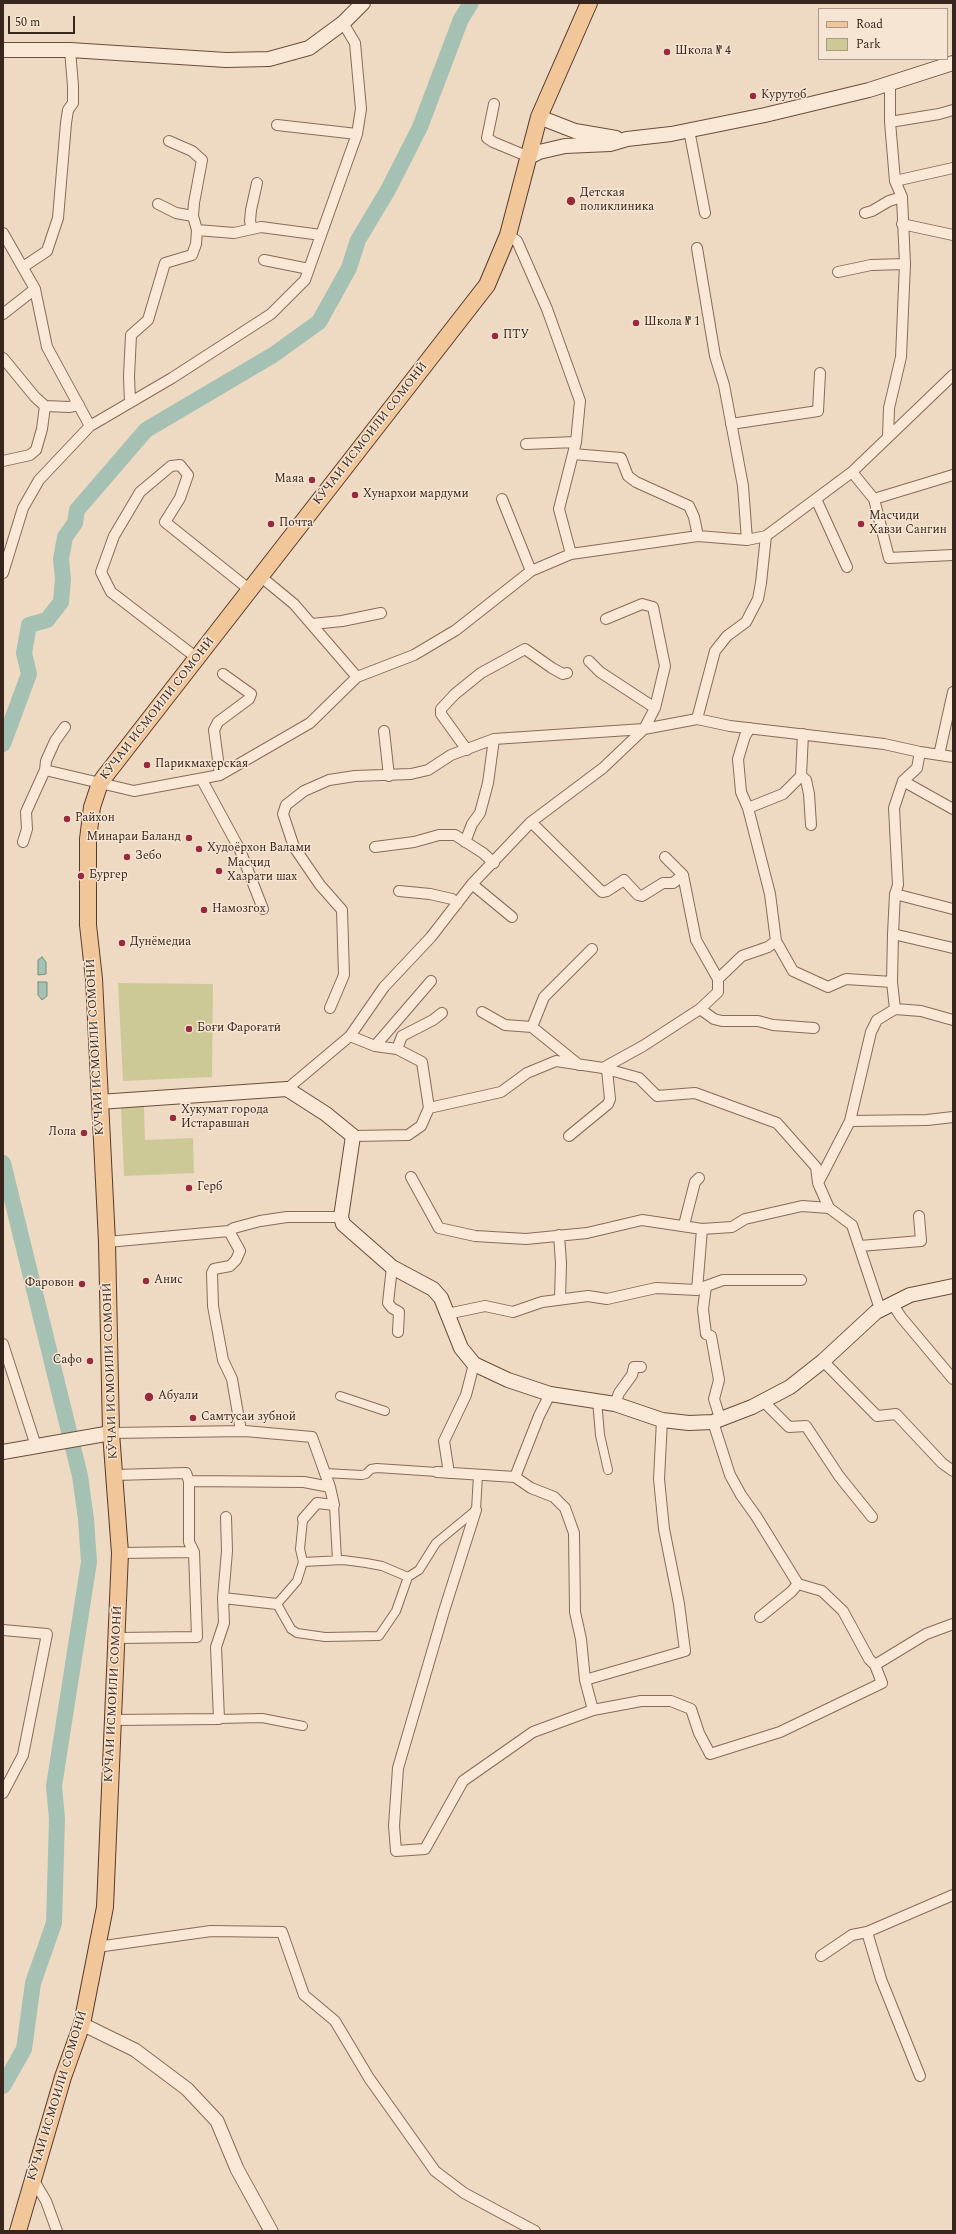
<!DOCTYPE html>
<meta charset="utf-8">
<style>
body{margin:0}
#map{position:relative;width:956px;height:2234px;overflow:hidden;background:#eedac3;font-family:Spectral,serif}
canvas{display:block}
.frame{position:absolute;inset:0;border:4px solid #38261e;pointer-events:none}
.legend{position:absolute;left:818px;top:8px;width:130px;height:52px;box-sizing:border-box;background:#f5e5d2;border:1px solid #a9998a;margin:0;padding:5px 7px;list-style:none;font-size:12px;color:#38261e}
.legend li{display:flex;align-items:center;gap:8px;height:20px}
.legend b{width:20px;border:1px solid #a9998a}
.scale{position:absolute;left:8px;top:16px;width:67px;height:18px;box-sizing:border-box;border:2px solid #38261e;border-top:0;padding-left:5px;font-size:12px;line-height:14px;white-space:nowrap;color:#38261e;-webkit-text-stroke:3px #f5e5d2;paint-order:stroke}
</style>
<div id="map">
<canvas width="956" height="2234"></canvas>
<div class="frame"></div>
<ul class="legend">
<li><b style="height:5px;background:#f1c79a"></b>Road</li>
<li><b style="height:11px;background:#ccc997"></b>Park</li>
</ul>
<div class="scale">50 m</div>
</div>
<script>
const g = document.querySelector('canvas').getContext('2d');
g.lineJoin = 'round';
function paint(path, color) {
  g.fillStyle = color;
  g.fill(path, 'evenodd');
}
function poly(rows) {
  const path = new Path2D();
  for (const r of rows) {
    path.moveTo(r[0], r[1]);
    for (let i = 2; i < r.length; i += 2) path.lineTo(r[i], r[i + 1]);
  }
  return path;
}
function stroke(path, color, width, dash) {
  g.strokeStyle = color;
  g.lineWidth = width;
  g.lineCap = dash ? 'butt' : 'round';
  g.setLineDash(dash || []);
  g.stroke(path);
}
function label(font, color, halo, rows, align = 'center') {
  g.font = font + ' Spectral,serif';
  g.lineWidth = 3;
  g.setLineDash([]);
  g.textBaseline = 'middle';
  g.strokeStyle = halo;
  g.fillStyle = color;
  for (const [text, x, y, turn = 0] of rows) {
    g.save();
    g.translate(x, y);
    g.rotate((+turn || 0) * Math.PI / 180);
    g.textAlign = isNaN(turn) ? turn : align;
    if (halo) g.strokeText(text, 0, 0);
    g.fillText(text, 0, 0);
    g.restore();
  }
}
paint(poly([
 [118,983,213,984,212,1077,123,1081],
 [144,1106,145,1140,193,1138,194,1173,124,1176,121,1107]
]), '#ccc997');
const water = poly([
 [42,957,46,962,46,974,38,975,38,960,42,957],
 [38,982,47,982,47,996,42,1000,38,995,38,982]
]);
paint(water, '#a5c1b4');
stroke(water, '#6c8f80', 1);
stroke(poly([
 [3,744,29,674,24,653,29,625,47,620,61,602,63,579,61,559,65,537,75,523,77,510,146,430,273,355,319,322,349,268,358,240,388,190,420,127,461,19,471,3],
 [3,1163,80,1476,86,1519,89,1562,54,1786,57,1819,54,1923,33,1983,24,2049,3,2086]
]), '#a5c1b4', 16);
const pedestrian = poly([
 [340,1396,385,1411],
 [597,1400,600,1435,608,1470],
 [324,1473,362,1475,366,1474,371,1469,377,1468,437,1472],
 [334,1505,337,1560],
 [303,1519,300,1549,303,1562,297,1581,277,1604,291,1629,297,1633,325,1637,379,1636,396,1611,408,1577],
 [303,1562,343,1560,366,1563,382,1566,408,1577,419,1570,436,1543,476,1510,478,1475],
 [219,1719,262,1718,303,1726]
]);
const minor = poly([
 [494,104,487,138,493,142,529,157],
 [890,122,939,114,953,110],
 [277,125,357,134],
 [689,130,705,213],
 [895,181,953,168],
 [158,204,176,213,193,216],
 [865,213,872,211,889,201,902,197],
 [902,224,953,235],
 [252,229,250,221,251,210,257,183],
 [197,230,234,233,261,227,321,235],
 [3,233,35,289,47,347,90,426],
 [508,235,517,241,547,309,580,401,576,442,559,509,571,554],
 [697,248,715,356,724,385,743,486,747,540],
 [264,260,309,269],
 [23,267,47,251,58,218,66,123,68,110,73,103,73,86,70,50],
 [838,272,871,265,905,264],
 [3,314,35,289],
 [3,358,35,397,45,406,69,407,79,405],
 [130,402,129,376,131,335,148,320,165,263,192,255,196,244,197,230,193,216,194,203,202,160,192,151,169,141],
 [731,424,818,411,820,373],
 [888,437,889,408,901,357,905,264,902,197,895,181,890,122,890,82],
 [526,444,576,442],
 [573,454,621,458,628,476,636,482,689,506,694,517,698,536],
 [3,461,30,455,36,450,42,429,45,406],
 [852,472,874,499,889,558,953,555],
 [502,499,531,571],
 [816,499,847,567],
 [874,499,953,475],
 [3,573,23,508,39,480,90,426,172,378,271,314,305,280,357,134,361,109,355,43,343,23],
 [260,576,294,604,357,677],
 [606,619,642,604,653,607,665,666,655,708],
 [312,624,342,621,381,613],
 [197,658,111,592,101,572,114,536,140,492,171,466,180,465,188,475,180,498,165,522,250,590],
 [697,719,715,651,727,636,746,622,758,599,761,583,766,536],
 [65,727,55,741,46,761,45,770,134,791,220,775,310,723,357,677,414,655,456,630,531,571,571,554,698,536,747,540,766,536,852,472,953,375],
 [384,731,389,776],
 [803,734,801,776,783,794,748,808,770,894,776,941,793,971,828,987,846,979,892,982],
 [467,750,441,714,441,709,455,694,481,673,525,649,552,668,563,674,567,673],
 [939,755,953,692],
 [220,775,214,730,218,722,249,699,251,694,223,674],
 [801,776,806,780,809,794,811,825],
 [202,780,240,850,263,909],
 [903,781,953,809],
 [748,808,741,792,738,759,745,736,750,728],
 [531,822,602,892,607,891,624,880,638,895,642,896,663,883,673,883,683,875],
 [23,842,27,829,26,812,45,770],
 [465,842,472,824,480,813,488,783,494,739],
 [375,847,414,842,439,835,455,835,483,853,494,863],
 [472,884,512,917],
 [399,891,430,894,452,899,457,904],
 [895,894,953,909],
 [893,934,953,948],
 [718,979,742,956,768,947,776,941],
 [330,1008,344,975,342,910,320,885,294,847,283,814,286,805,304,791,329,780,355,776,411,774,428,770,451,755,494,739,644,729,697,719,730,726,884,744,920,752,953,757],
 [700,1009,714,1019,722,1021,758,1021,773,1025,814,1028],
 [895,1009,892,982,893,934,895,894,898,885,894,808,903,781,917,768,920,752],
 [482,1012,505,1025,532,1027],
 [350,1036,375,1046,397,1049,422,1062,429,1108,421,1126,408,1135,353,1136],
 [375,1046,431,981],
 [397,1049,402,1036,433,1020,442,1013],
 [579,1065,532,1027,544,997,592,949],
 [603,1068,643,1046,700,1009,718,992,718,979,696,940,683,875,665,857],
 [287,1089,350,1036,384,987,431,937,472,884,531,822,603,768,644,729,655,708,600,672,589,661],
 [429,1108,501,1092,527,1073,556,1061,603,1068,639,1078,657,1096,695,1093,777,1123,816,1167,818,1183,829,1208,852,1225,880,1309],
 [850,1121,927,1120,953,1117],
 [569,1136,608,1104,610,1099,607,1070],
 [411,1177,439,1228,475,1236,526,1239,587,1233,642,1220,702,1229,732,1227,745,1219,802,1206,829,1208],
 [818,1183,850,1121,871,1032,877,1020,895,1009,921,1011,953,1020],
 [684,1225,695,1182,699,1178],
 [559,1235,561,1263,560,1299],
 [107,1242,229,1231],
 [860,1246,921,1241,919,1216],
 [392,1267,388,1303,392,1308,399,1312,398,1332],
 [706,1286,703,1309,706,1334,711,1336,719,1380,714,1399,720,1418],
 [701,1288,723,1280,801,1280],
 [892,1303,901,1317,953,1379],
 [447,1314,485,1306,513,1312,542,1302,588,1296,607,1299,656,1288,697,1290,702,1229],
 [3,1344,36,1446],
 [823,1361,877,1416,896,1414,942,1463,953,1471],
 [762,1400,789,1427,806,1426,839,1476,872,1517],
 [615,1404,619,1393,632,1375,634,1367,641,1367],
 [713,1422,730,1475,741,1495,756,1516,798,1584,822,1591,843,1611,869,1659,875,1665,926,1634,953,1624],
 [241,1431,232,1379,223,1360,213,1306,212,1273,214,1269,230,1266,236,1260,240,1251,229,1231,234,1228,260,1221,287,1217,341,1217],
 [111,1433,245,1431,312,1437,330,1487,334,1505,317,1503,303,1519],
 [437,1472,515,1477,539,1416,550,1394],
 [449,1473,444,1441,466,1395,474,1364],
 [115,1475,186,1473,189,1481,189,1542,194,1552,120,1553],
 [515,1477,531,1488,554,1497,565,1508,574,1533,575,1612,581,1639,585,1680],
 [189,1481,304,1482,330,1487],
 [476,1510,444,1611,398,1768,394,1826,396,1851,425,1849,463,1781,533,1732,593,1710,585,1680,685,1651,679,1604,664,1529,659,1479,662,1420],
 [223,1598,277,1604],
 [760,1617,791,1592,798,1584],
 [3,1630,47,1634,23,1755,3,1793],
 [118,1638,197,1637,194,1552],
 [593,1710,641,1701,671,1701,691,1709,699,1733,710,1754,780,1732,882,1683,875,1665],
 [112,1720,219,1719,216,1647,224,1623,223,1598,227,1551,226,1517],
 [867,1932,881,1979,920,2076],
 [97,1947,211,1931,282,1932,304,1995,335,2021,369,2078,435,2171,464,2193,535,2231],
 [821,1956,852,1935,867,1932,953,1895],
 [33,2179,46,2201,57,2231]
]);
const tertiary = poly([
 [82,2024,135,2050,187,2089,217,2121,237,2169,271,2231]
]);
const secondary = poly([
 [3,50,70,50,226,60,269,59,309,48,343,23,363,3],
 [539,117,575,131,616,138],
 [529,157,539,152,565,146,610,144,627,139,671,134,765,115,869,90,953,63],
 [99,1102,287,1089,326,1114,353,1136,341,1217,343,1224,392,1267,433,1289,441,1298,461,1348,474,1364,508,1380,550,1394,615,1404,662,1420,689,1423,713,1422,752,1407,790,1387,823,1361,876,1312,910,1295,953,1286],
 [3,1452,111,1433]
]);
const primary = poly([
 [18,2231,63,2077,82,2024,105,1907,120,1553,111,1433,107,1242,94,979,88,925,88,839,92,807,100,783,105,776,487,285,508,235,539,117,589,3]
]);
stroke(pedestrian, '#886a5a', 10);
stroke(minor, '#886a5a', 12);
stroke(tertiary, '#886a5a', 15);
stroke(secondary, '#6a4c3d', 16);
stroke(primary, '#563a2e', 18);
stroke(pedestrian, '#f9e8d6', 8);
stroke(minor, '#f9e8d6', 10);
stroke(tertiary, '#f9e8d6', 13);
stroke(secondary, '#f9e8d6', 14);
stroke(primary, '#f1c79a', 16);
for (const [x, y, r, color] of [
 [667,52,4,"#972a3d"],
 [753,96,4,"#972a3d"],
 [571,201,5,"#972a3d"],
 [636,323,4,"#972a3d"],
 [495,336,4,"#972a3d"],
 [312,480,4,"#972a3d"],
 [355,495,4,"#972a3d"],
 [271,524,4,"#972a3d"],
 [861,524,4,"#972a3d"],
 [147,765,4,"#972a3d"],
 [67,819,4,"#972a3d"],
 [189,838,4,"#972a3d"],
 [199,849,4,"#972a3d"],
 [127,857,4,"#972a3d"],
 [219,871,4,"#972a3d"],
 [81,876,4,"#972a3d"],
 [204,910,4,"#972a3d"],
 [122,943,4,"#972a3d"],
 [189,1029,4,"#972a3d"],
 [173,1118,4,"#972a3d"],
 [84,1133,4,"#972a3d"],
 [189,1188,4,"#972a3d"],
 [146,1281,4,"#972a3d"],
 [82,1284,4,"#972a3d"],
 [90,1361,4,"#972a3d"],
 [149,1397,5,"#972a3d"],
 [193,1418,4,"#972a3d"]
]) {
  const dot = new Path2D();
  dot.arc(x, y, r, 0, 2 * Math.PI);
  g.fillStyle = color;
  g.fill(dot);
  stroke(dot, '#f5e5d2', 1.5);
}
label('12px', '#38261e', '#f5e5d2', [
 ["Школа № 4",675,52],
 ["Курутоб",761,96],
 ["Детская",580,194],
 ["поликлиника",580,208],
 ["Школа № 1",644,323],
 ["ПТУ",503,336],
 ["Маяа",304,480,"right"],
 ["Хунархои мардуми",363,495],
 ["Масҷиди",869,517],
 ["Хавзи Сангин",869,531],
 ["Почта",279,524],
 ["Парикмахерская",155,765],
 ["Райхон",75,819],
 ["Минараи Баланд",181,838,"right"],
 ["Худоёрхон Валами",207,849],
 ["Зебо",135,857],
 ["Масҷид",227,864],
 ["Хазрати шах",227,878],
 ["Бургер",89,876],
 ["Намозгох",212,910],
 ["Дунёмедиа",130,943],
 ["Боғи Фароғатӣ",197,1029],
 ["Хукумат города",181,1111],
 ["Истаравшан",181,1125],
 ["Лола",76,1133,"right"],
 ["Герб",197,1188],
 ["Анис",154,1281],
 ["Фаровон",74,1284,"right"],
 ["Сафо",82,1361,"right"],
 ["Абуали",158,1397],
 ["Самтусаи зубной",201,1418]
], 'left');
label('12px', '#38261e', '#f5e5d2', [
 ["КӮЧАИ ИСМОИЛИ СОМОНӢ",371,434,-52],
 ["КӮЧАИ ИСМОИЛИ СОМОНӢ",158,709,-52],
 ["КӮЧАИ ИСМОИЛИ СОМОНӢ",96,1047,-93],
 ["КӮЧАИ ИСМОИЛИ СОМОНӢ",111,1371,-92],
 ["КӮЧАИ ИСМОИЛИ СОМОНӢ",114,1694,-87],
 ["КӮЧАИ ИСМОИЛИ СОМОНӢ",58,2096,-73]
]);
</script>
